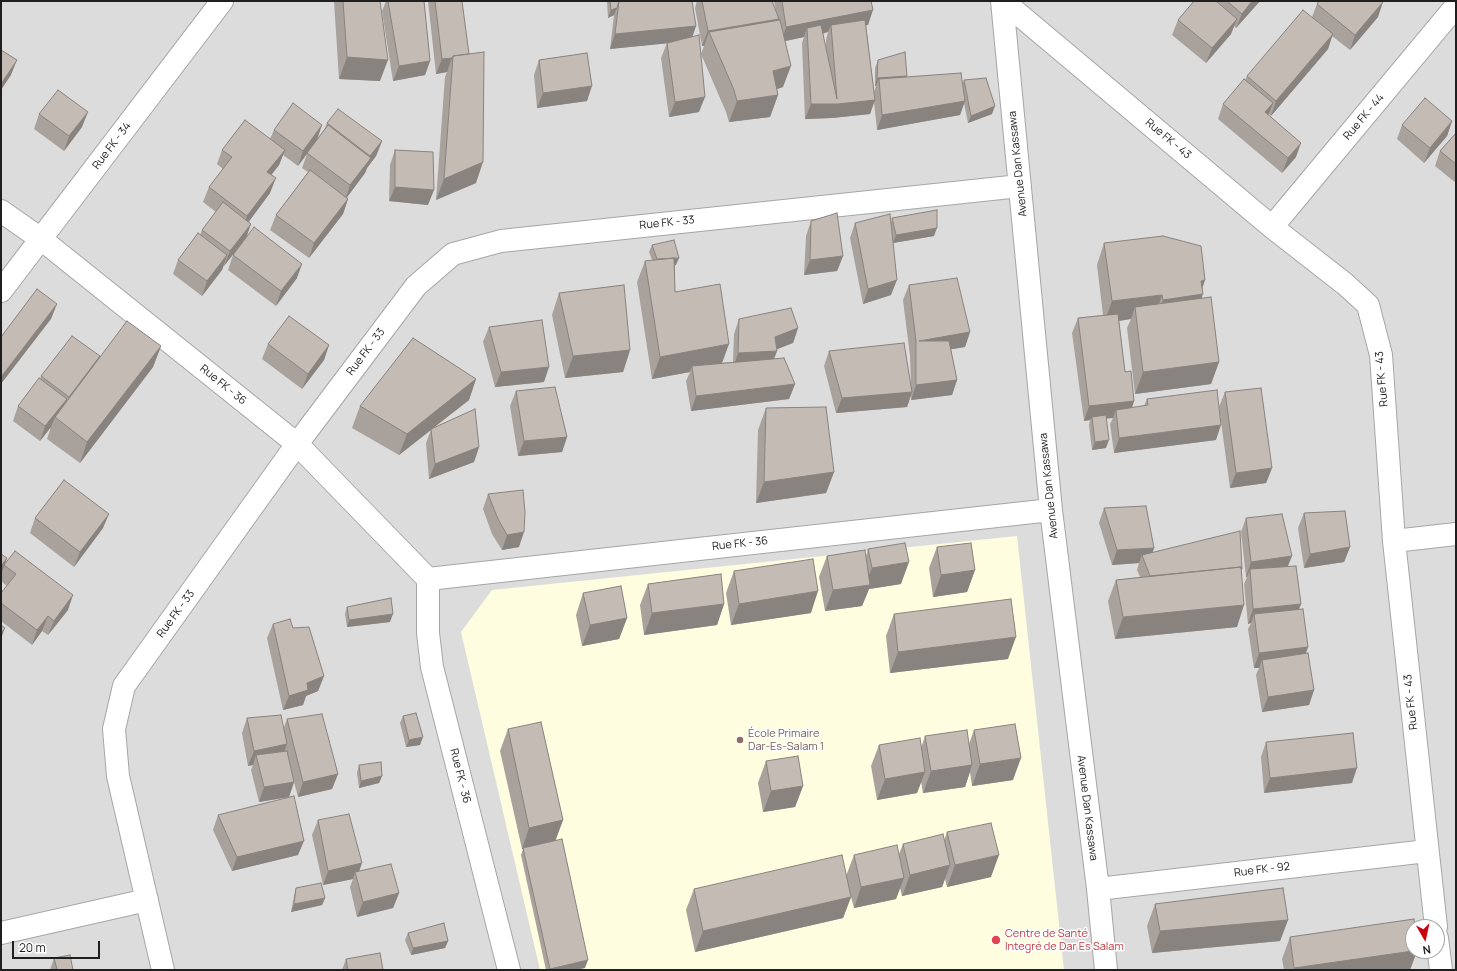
<!DOCTYPE html>
<meta charset="utf-8">
<style>
body{margin:0}
#map{position:relative;width:1457px;height:971px;overflow:hidden;background:#f0ece6;font-family:Manrope,sans-serif}
canvas{display:block}
.frame{position:absolute;inset:0;border:2px solid #1f1f1f;pointer-events:none}
.north{position:absolute;left:1405px;top:919px;width:40px;height:40px;box-sizing:border-box;background:#fff;border:1px solid #a5a5a5;border-radius:50%;rotate:171deg;font-size:11px;font-weight:700;line-height:16px;text-align:center;color:#1f1f1f}
.north::after{content:'';display:block;margin:auto;width:14px;height:18px;background:#cb030c;clip-path:polygon(50% 0,100% 100%,50% 72%,0 100%)}
.scale{position:absolute;left:12px;top:941px;width:88px;height:18px;box-sizing:border-box;border:2px solid #1f1f1f;border-top:0;padding-left:5px;font-size:12px;line-height:14px;white-space:nowrap;color:#1f1f1f;-webkit-text-stroke:3px #fff;paint-order:stroke}
</style>
<div id="map">
<canvas width="1457" height="971"></canvas>
<div class="frame"></div>
<div class="north">N</div>
<div class="scale">20 m</div>
</div>
<script>
const g = document.querySelector('canvas').getContext('2d');
g.lineJoin = 'round';
function paint(path, color) {
  g.fillStyle = color;
  g.fill(path, 'evenodd');
}
function poly(rows) {
  const path = new Path2D();
  for (const r of rows) {
    path.moveTo(r[0], r[1]);
    for (let i = 2; i < r.length; i += 2) path.lineTo(r[i], r[i + 1]);
  }
  return path;
}
function stroke(path, color, width, dash) {
  g.strokeStyle = color;
  g.lineWidth = width;
  g.lineCap = dash ? 'butt' : 'round';
  g.setLineDash(dash || []);
  g.stroke(path);
}
function label(font, color, halo, rows, align = 'center') {
  g.font = font + ' Manrope,sans-serif';
  g.lineWidth = 3;
  g.setLineDash([]);
  g.textBaseline = 'middle';
  g.strokeStyle = halo;
  g.fillStyle = color;
  for (const [text, x, y, turn = 0] of rows) {
    g.save();
    g.translate(x, y);
    g.rotate((+turn || 0) * Math.PI / 180);
    g.textAlign = isNaN(turn) ? turn : align;
    if (halo) g.strokeText(text, 0, 0);
    g.fillText(text, 0, 0);
    g.restore();
  }
}
paint(poly([
 [1,1,1456,1,1456,970,1,970],
 [1413,927,1437,927,1437,951,1413,951]
]), '#dddcdc');
paint(poly([
 [1017,536,1064,970,540,970,461,632,492,590]
]), '#fefde0');
const minor = poly([
 [1002,1,1051,510,1098,889,1106,970],
 [1003,1,1272,227,1345,284,1368,305,1381,355,1394,541,1436,927],
 [1,211,41,239,297,444,428,579,428,633,432,667,509,970],
 [1272,227,1456,6],
 [1,291,222,1],
 [1394,541,1456,534],
 [428,579,1051,510],
 [1098,889,1427,851],
 [1,933,147,900],
 [1437,938,1441,970],
 [163,970,118,776,114,729,124,686,297,444,416,286,453,254,501,241,1020,186]
]);
stroke(minor, '#a6a6a6', 24);
stroke(minor, '#fff', 22);
paint(poly([
 [334,1,380,1,380,81,339,79],
 [386,1,424,1,430,61,425,75,393,81,382,11],
 [428,1,462,1,476,183,436,200,445,77,447,72,436,74],
 [607,1,692,1,696,26,692,36,699,112,669,117,661,58,667,43,610,49,614,15,608,18],
 [697,1,772,1,776,11,774,1,871,1,868,25,866,25,874,92,876,86,875,86,875,68,878,60,907,77,963,83,964,80,992,114,968,123,964,103,960,115,877,130,874,102,870,114,832,118,805,119,802,43,804,37,785,41,783,87,777,89,778,95,770,117,729,122,726,112,701,54,704,46,702,46,695,8],
 [828,32,826,40,826,51,823,34],
 [1194,1,1260,1,1236,28,1234,26,1231,34,1206,63,1172,35,1178,20],
 [1317,4,1378,17,1350,50,1332,36,1328,49,1271,116,1269,114,1268,115,1296,157,1282,173,1218,119,1223,104,1245,80,1247,76,1312,17],
 [539,60,587,101,537,108,534,75],
 [39,114,82,127,64,151,34,129],
 [1452,121,1447,136,1424,163,1397,139,1402,125],
 [327,123,382,141,376,156,367,168,365,173,347,197,348,199,343,214,309,258,270,230,276,215,308,172,302,168,307,154,298,166,283,155,279,165,271,175,270,193,248,222,251,224,246,238,224,266,224,265,222,270,202,296,173,274,178,260,200,235,202,230,216,212,203,202,209,187,223,169,217,164,222,150,270,139,274,130,317,139,324,130],
 [1456,133,1456,183,1435,166,1440,151],
 [395,150,428,205,389,201,390,165],
 [892,218,934,236,893,243,891,295,863,304,850,238,855,223,891,223],
 [811,221,843,256,837,271,804,275,806,236],
 [1104,243,1205,280,1202,289,1201,298,1219,362,1211,384,1135,394,1127,328,1131,319,1119,321,1125,372,1134,401,1132,408,1144,406,1147,399,1216,440,1114,453,1110,424,1113,418,1106,418,1106,448,1092,450,1089,425,1090,420,1084,421,1072,333,1078,318,1103,315,1097,265],
 [652,245,676,265,675,265,675,292,722,363,733,362,734,334,739,319,798,328,793,343,776,349,777,351,774,359,795,384,789,399,691,411,686,381,690,372,652,379,637,282,645,261,652,260,649,252],
 [233,255,297,278,276,306,228,270],
 [909,285,970,332,965,347,951,349,957,380,952,395,911,400,911,395,907,407,836,413,824,366,829,351,911,383,910,356,903,300],
 [559,293,630,350,623,372,565,378,552,315],
 [489,327,544,382,495,387,483,342],
 [268,344,329,345,324,360,302,389,262,359],
 [161,346,153,367,80,463,47,439,51,427,40,441,13,421,18,406,40,379,41,376,99,358],
 [476,379,469,400,434,427,479,447,474,462,429,479,426,443,431,430,399,455,352,428,360,406],
 [516,391,567,437,562,452,518,456,510,406],
 [1225,392,1272,468,1266,483,1230,488,1219,407],
 [766,408,834,472,826,493,756,503,758,430],
 [488,494,519,547,502,550,492,534,483,509],
 [1104,508,1154,548,1152,553,1242,569,1241,572,1237,627,1115,639,1108,601,1116,580,1140,577,1137,570,1139,563,1112,565,1099,523],
 [1304,513,1350,547,1344,562,1304,568,1298,528],
 [35,518,103,528,74,567,30,533],
 [1246,518,1288,566,1308,647,1306,653,1314,690,1309,705,1262,712,1256,675,1259,668,1254,668,1248,629,1251,623,1248,624,1244,584,1247,577,1246,577,1241,532],
 [937,547,975,570,967,592,933,597,929,568],
 [868,549,901,584,869,589,862,606,825,611,819,577,827,556,866,556],
 [1,554,5,564,68,610,48,635,42,631,32,645,1,621,1,593,7,586,1,581],
 [734,571,811,613,731,625,726,593],
 [648,584,724,604,717,625,644,635,640,605],
 [583,593,627,618,619,639,582,646,576,615],
 [347,607,390,622,347,627,345,614],
 [894,614,1008,659,890,673,886,636],
 [273,624,293,628,324,676,318,691,306,696,303,705,283,710,267,638],
 [403,716,420,745,406,747,400,723],
 [247,718,284,727,287,719,338,774,332,789,298,797,294,782,289,797,259,802,251,770,253,765,248,766,242,733],
 [508,729,563,820,555,840,585,968,574,970,546,970,521,855,523,849,522,849,500,751],
 [974,730,1013,780,972,786,970,772,965,787,923,793,921,782,917,793,877,800,871,766,879,745,921,748,925,736,969,744],
 [1266,742,1352,783,1264,793,1261,757],
 [766,761,803,786,795,807,763,812,758,783],
 [359,765,382,776,379,783,359,788,357,773],
 [218,815,298,855,232,871,213,830],
 [318,820,359,871,399,893,393,908,357,917,350,887,353,879,323,885,312,835],
 [947,832,991,877,947,887,945,879,942,887,902,896,900,888,896,899,854,908,851,897,843,918,695,952,686,910,694,889,846,876,854,855,899,854,903,844,944,841],
 [296,888,325,898,322,905,291,912,294,896],
 [1155,904,1288,920,1280,941,1152,953,1147,926],
 [408,933,448,941,445,948,411,955,405,940],
 [1290,937,1417,951,1410,970,1284,970,1282,959],
 [54,958,73,970,50,970],
 [346,959,383,970,342,970]
]), '#a9a19c');
paint(poly([
 [1252,1,1260,1,1236,28,1242,14],
 [1383,2,1378,17,1350,50,1355,35],
 [617,8,614,15,608,18,611,10],
 [873,10,868,25,832,32,831,25,828,32,808,36,807,28,804,37,781,42,786,27],
 [779,19,774,34,709,32,704,46,702,46,708,31],
 [1237,19,1231,34,1206,63,1212,48],
 [696,26,691,41,610,49,615,34],
 [1333,34,1328,49,1271,116,1276,101],
 [347,57,388,60,380,81,339,79],
 [452,58,447,72,436,74,442,59],
 [17,60,11,75,1,90,1,84],
 [430,61,425,75,393,81,399,66],
 [791,66,783,87,765,93,773,71],
 [907,76,905,84,879,79,876,86,875,86,877,78],
 [592,86,587,101,537,108,543,93],
 [778,95,770,117,729,122,737,101],
 [705,97,699,112,669,117,675,102],
 [875,100,870,114,832,118,805,119,811,104],
 [965,101,960,115,877,130,882,115],
 [1273,103,1267,118,1265,112],
 [995,106,992,114,968,123,971,116],
 [88,112,82,127,64,151,69,136],
 [1452,121,1447,136,1424,163,1430,148],
 [322,125,317,140,298,166,303,151],
 [382,141,376,156,367,168,365,173,345,200,350,185,369,160,370,156],
 [1301,143,1296,157,1282,173,1288,158],
 [285,150,279,165,262,187,267,172],
 [483,162,476,183,436,200,444,179],
 [276,178,270,193,242,231,247,216],
 [395,187,434,190,428,205,389,201],
 [348,199,343,214,309,258,314,243],
 [251,224,246,238,224,266,230,251],
 [937,228,934,236,893,243,896,235],
 [227,255,222,270,202,296,207,281],
 [843,256,837,271,804,275,810,260],
 [679,258,676,265,655,267,657,259],
 [302,264,297,278,276,306,281,291],
 [897,280,891,295,863,304,868,289],
 [1205,280,1200,295,1203,294,1195,316,1155,321,1163,300,1201,281],
 [1162,295,1155,316,1135,307,1131,319,1104,323,1112,301],
 [57,304,51,319,1,384,1,377],
 [798,328,793,343,770,352,777,351,771,366,733,368,738,353,775,337],
 [970,332,965,347,916,355,919,341],
 [729,344,721,366,692,366,690,372,652,379,660,357],
 [329,345,324,360,302,389,308,374],
 [161,346,153,367,80,463,87,442],
 [630,350,623,372,565,378,573,356],
 [100,356,94,371,63,412,69,397],
 [1219,362,1211,384,1135,394,1143,372],
 [549,367,544,382,495,387,501,372],
 [476,379,469,400,399,455,407,434],
 [957,380,952,395,911,400,916,385],
 [795,384,789,399,691,411,696,396],
 [912,392,907,407,836,413,842,398],
 [67,399,61,414,55,417,51,427,40,441,45,426],
 [1134,401,1129,416,1116,410,1113,418,1092,420,1092,417,1090,420,1084,421,1089,406],
 [1221,425,1216,440,1114,453,1119,438],
 [567,437,562,452,518,456,524,441],
 [1109,440,1106,448,1092,450,1095,442],
 [479,447,474,462,429,479,435,464],
 [1272,468,1266,483,1230,488,1236,473],
 [834,472,826,493,756,503,764,482],
 [109,514,103,528,74,567,80,552],
 [524,532,519,547,502,550,507,535],
 [1350,547,1344,562,1304,568,1310,554],
 [1154,548,1149,563,1142,555,1139,563,1112,565,1117,550],
 [1292,556,1286,571,1250,569,1247,577,1246,577,1251,562],
 [7,558,5,565,1,574,1,566],
 [909,562,901,584,869,589,862,606,825,611,833,590,865,585,872,568],
 [975,570,967,592,933,597,941,575],
 [818,591,811,613,731,625,739,604],
 [73,595,68,610,48,635,54,621],
 [724,604,717,625,644,635,652,613],
 [1301,604,1296,618,1254,614,1251,623,1248,624,1253,609],
 [1244,605,1237,627,1115,639,1123,617],
 [393,614,390,622,347,627,349,620],
 [48,616,42,631,32,645,37,630],
 [627,618,619,639,582,646,590,625],
 [5,628,2,636,1,637,1,633],
 [1016,637,1008,659,890,673,898,652],
 [1308,647,1303,661,1262,660,1259,668,1254,668,1259,653],
 [324,676,318,691,306,696,303,705,283,710,289,696,307,683],
 [1314,690,1309,705,1262,712,1268,697],
 [423,737,420,745,406,747,409,740],
 [287,744,282,758,256,755,253,765,248,766,254,751],
 [1021,758,1013,780,972,786,980,764],
 [972,765,965,787,923,793,931,771],
 [1357,768,1352,783,1264,793,1270,778],
 [925,772,917,793,877,800,885,779],
 [338,774,332,789,298,797,303,782],
 [382,776,379,783,359,788,361,781],
 [294,782,289,797,259,802,264,787],
 [803,786,795,807,763,812,771,791],
 [563,820,555,842,523,848,523,849,522,849,529,828],
 [304,841,298,855,232,871,237,857],
 [999,855,991,877,947,887,955,865],
 [362,863,357,878,355,872,353,879,323,885,328,871],
 [950,865,942,887,902,896,910,875],
 [904,878,896,899,854,908,861,887],
 [399,893,393,908,357,917,363,902],
 [851,897,843,918,695,952,703,931],
 [325,898,322,905,291,912,294,904],
 [1288,920,1280,941,1152,953,1160,931],
 [448,941,445,948,411,955,413,948],
 [1413,951,1417,951,1410,970,1294,970,1294,968],
 [588,960,585,968,574,970,549,970,550,969]
]), '#89837f');
const building = poly([
 [343,1,380,1,388,60,347,57,343,1],
 [388,1,424,1,430,61,399,66,388,1],
 [435,1,462,1,469,54,453,56,452,58,442,59,435,1],
 [610,1,621,1,619,1,617,8,611,10,610,1],
 [619,1,692,1,696,26,615,34,619,1],
 [702,1,772,1,779,19,708,31,702,1],
 [782,1,871,1,873,10,786,27,782,1],
 [1194,1,1216,1,1237,19,1212,48,1178,20,1194,1],
 [1227,1,1252,1,1242,14,1227,1],
 [1319,1,1382,1,1383,2,1355,35,1317,4,1319,1],
 [1303,10,1333,34,1276,101,1247,76,1303,10],
 [780,20,791,66,773,71,778,95,737,101,734,90,709,32,780,20],
 [865,20,875,100,838,104,811,104,807,28,821,25,837,99,831,25,865,20],
 [699,35,705,97,675,102,667,43,699,35],
 [1,50,17,60,1,84,1,50],
 [484,52,483,162,444,179,453,56,484,52],
 [905,52,907,76,877,78,878,60,905,52],
 [587,53,592,86,543,93,539,60,587,53],
 [961,73,965,101,882,115,879,79,961,73],
 [986,78,995,106,971,116,964,80,986,78],
 [1244,79,1273,103,1265,112,1301,143,1288,158,1223,104,1244,79],
 [58,90,88,112,69,136,39,114,58,90],
 [1425,98,1452,121,1430,148,1402,125,1425,98],
 [293,103,322,125,303,151,274,130,293,103],
 [338,109,382,141,370,156,327,123,338,109],
 [245,120,285,150,267,172,276,178,247,216,209,187,232,157,222,150,245,120],
 [328,125,371,158,350,185,307,153,328,125],
 [1456,133,1456,164,1440,151,1456,133],
 [395,150,433,152,434,190,395,187,395,150],
 [310,170,348,199,314,243,276,215,310,170],
 [223,202,251,224,230,251,202,230,223,202],
 [937,210,937,228,896,235,892,218,937,210],
 [837,213,843,256,810,260,811,221,837,213],
 [890,214,897,280,868,289,855,223,890,214],
 [254,227,302,264,281,291,233,255,254,227],
 [198,233,227,255,207,281,178,260,198,233],
 [1163,236,1201,246,1205,280,1201,281,1203,294,1163,300,1162,295,1112,301,1104,243,1163,236],
 [674,240,679,258,657,259,652,245,674,240],
 [674,258,675,292,720,284,729,344,660,357,645,261,674,258],
 [957,278,970,332,919,341,949,341,957,380,916,385,916,341,909,285,957,278],
 [624,285,630,350,573,356,559,293,624,285],
 [37,289,57,304,1,377,1,337,37,289],
 [1211,297,1219,362,1143,372,1135,307,1211,297],
 [791,308,798,328,775,337,777,351,738,353,739,319,791,308],
 [1118,314,1125,372,1131,371,1134,401,1089,406,1078,318,1118,314],
 [289,316,329,345,308,374,268,344,289,316],
 [542,320,549,367,501,372,489,327,542,320],
 [127,321,161,346,87,442,55,417,127,321],
 [72,336,100,356,69,397,41,376,72,336],
 [413,338,476,379,407,434,360,406,413,338],
 [904,343,912,392,842,398,829,351,904,343],
 [784,358,795,384,696,396,692,366,784,358],
 [39,378,67,399,45,426,18,406,39,378],
 [555,387,567,437,524,441,516,391,555,387],
 [1261,388,1272,468,1236,473,1225,392,1261,388],
 [1217,390,1221,425,1119,438,1116,410,1148,405,1147,399,1217,390],
 [826,407,834,472,764,482,766,408,826,407],
 [475,409,479,447,435,464,431,429,475,409],
 [1106,415,1109,440,1095,442,1092,417,1106,415],
 [64,480,109,514,80,552,35,518,64,480],
 [523,490,525,512,524,532,507,535,498,519,488,494,523,490],
 [1146,506,1154,548,1117,550,1104,508,1146,506],
 [1345,511,1350,547,1310,554,1304,513,1345,511],
 [1282,514,1292,556,1251,562,1246,518,1282,514],
 [1240,531,1242,569,1241,569,1241,567,1150,576,1142,555,1240,531],
 [905,543,909,562,872,568,868,549,905,543],
 [971,543,975,570,941,575,937,547,971,543],
 [865,550,870,585,833,590,827,556,865,550],
 [15,551,73,595,54,621,48,616,37,630,1,603,1,593,16,574,4,565,15,551],
 [1,554,7,558,1,566,1,554],
 [813,559,818,591,739,604,734,571,813,559],
 [1296,566,1301,604,1253,609,1250,569,1296,566],
 [1241,567,1244,605,1123,617,1116,580,1241,567],
 [721,574,724,604,652,613,648,584,721,574],
 [621,586,627,618,590,625,583,593,621,586],
 [391,598,393,614,349,620,347,607,391,598],
 [1011,599,1016,637,898,652,894,614,1011,599],
 [1303,609,1308,647,1259,653,1254,614,1303,609],
 [290,619,293,628,309,627,324,676,307,683,308,690,289,696,273,624,290,619],
 [1,625,5,628,1,633,1,625],
 [1308,653,1314,690,1268,697,1262,660,1308,653],
 [416,713,423,737,409,740,403,716,416,713],
 [322,714,338,774,303,782,287,719,322,714],
 [281,715,287,744,254,751,247,718,281,715],
 [541,722,563,820,529,828,508,729,541,722],
 [1015,724,1021,758,980,764,974,730,1015,724],
 [967,730,972,765,931,771,925,736,967,730],
 [1353,733,1357,768,1270,778,1266,742,1353,733],
 [920,738,925,772,885,779,879,745,920,738],
 [287,751,294,782,264,787,256,755,287,751],
 [798,756,803,786,771,791,766,761,798,756],
 [381,762,382,776,361,781,359,765,381,762],
 [294,796,304,841,237,857,218,815,294,796],
 [349,814,362,863,328,871,318,820,349,814],
 [991,823,999,855,955,865,947,832,991,823],
 [943,834,950,865,910,875,903,844,943,834],
 [562,839,588,960,550,969,523,848,562,839],
 [897,845,904,878,861,887,854,855,897,845],
 [842,855,851,897,703,931,694,889,842,855],
 [391,864,399,893,363,902,355,872,391,864],
 [321,883,325,898,294,904,296,888,321,883],
 [1283,888,1288,920,1160,931,1155,904,1283,888],
 [1414,919,1415,927,1413,927,1413,951,1294,968,1290,937,1414,919],
 [444,923,448,941,413,948,408,933,444,923],
 [380,953,383,970,348,970,346,959,380,953],
 [70,955,73,970,50,970,57,969,54,958,70,955]
]);
paint(building, '#c4bbb5');
stroke(building, '#89837f', 1);
for (const [x, y, r, color] of [
 [740,740,4,"#8d6e63"],
 [996,940,5,"#e0444e"]
]) {
  const dot = new Path2D();
  dot.arc(x, y, r, 0, 2 * Math.PI);
  g.fillStyle = color;
  g.fill(dot);
  stroke(dot, '#fff', 1.5);
}
label('11px', '#1f1f1f', '#fff', [
 ["Rue FK - 44",1364,117,-50],
 ["Rue FK - 43",1168,139,40],
 ["Rue FK - 34",112,146,-53],
 ["Avenue Dan Kassawa",1018,164,-96],
 ["Rue FK - 33",667,223,-6],
 ["Rue FK - 33",366,352,-53],
 ["Rue FK - 43",1382,379,-95],
 ["Rue FK - 36",223,385,39],
 ["Avenue Dan Kassawa",1049,486,-96],
 ["Rue FK - 36",740,544,-6],
 ["Rue FK - 33",176,614,-54],
 ["Rue FK - 43",1411,702,-96],
 ["Rue FK - 36",460,776,76],
 ["Avenue Dan Kassawa",1087,808,83],
 ["Rue FK - 92",1262,870,-7]
]);
label('11px', '#785e54', '#fff', [
 ["École Primaire",748,734],
 ["Dar-Es-Salam 1",748,747]
], 'left');
label('11px', '#be3a42', '#fff', [
 ["Centre de Santé",1005,934],
 ["Integré de Dar Es Salam",1005,947]
], 'left');
</script>
